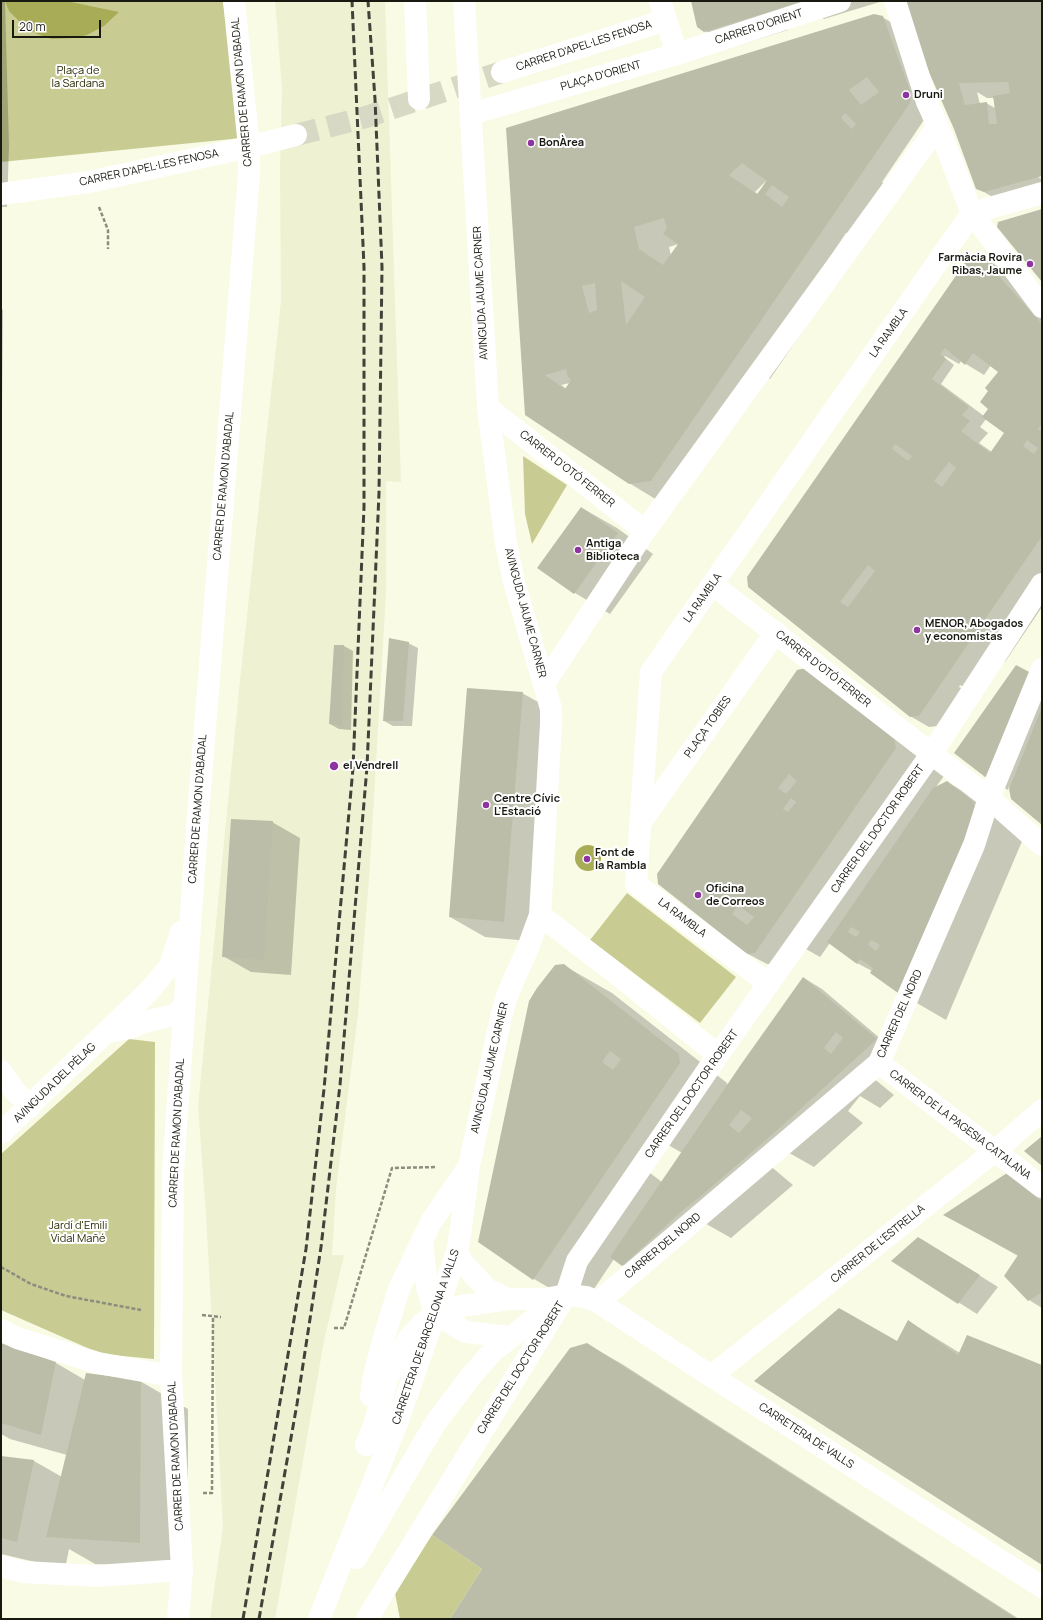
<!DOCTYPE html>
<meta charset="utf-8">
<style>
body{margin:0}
#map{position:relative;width:1043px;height:1620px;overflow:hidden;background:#f9fbe5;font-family:Manrope,sans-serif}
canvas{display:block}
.frame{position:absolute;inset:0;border:2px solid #181911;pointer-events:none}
.scale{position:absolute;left:12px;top:20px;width:89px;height:18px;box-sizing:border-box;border:2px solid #181911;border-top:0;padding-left:5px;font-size:12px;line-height:14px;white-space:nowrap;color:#181911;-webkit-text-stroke:3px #fff;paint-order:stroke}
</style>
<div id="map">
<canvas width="1043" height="1620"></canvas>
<div class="frame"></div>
<div class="scale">20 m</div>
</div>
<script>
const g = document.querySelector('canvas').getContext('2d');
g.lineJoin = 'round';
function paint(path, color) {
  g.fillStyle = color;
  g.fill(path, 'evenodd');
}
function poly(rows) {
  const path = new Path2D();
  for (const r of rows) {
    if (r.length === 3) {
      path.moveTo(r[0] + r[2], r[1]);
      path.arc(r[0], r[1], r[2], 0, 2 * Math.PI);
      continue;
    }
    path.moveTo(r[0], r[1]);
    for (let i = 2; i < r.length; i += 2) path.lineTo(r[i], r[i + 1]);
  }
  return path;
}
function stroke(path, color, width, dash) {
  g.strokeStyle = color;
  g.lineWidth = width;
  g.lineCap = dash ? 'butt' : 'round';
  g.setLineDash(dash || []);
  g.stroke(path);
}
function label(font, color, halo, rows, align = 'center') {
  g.font = font + ' Manrope,sans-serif';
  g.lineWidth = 4;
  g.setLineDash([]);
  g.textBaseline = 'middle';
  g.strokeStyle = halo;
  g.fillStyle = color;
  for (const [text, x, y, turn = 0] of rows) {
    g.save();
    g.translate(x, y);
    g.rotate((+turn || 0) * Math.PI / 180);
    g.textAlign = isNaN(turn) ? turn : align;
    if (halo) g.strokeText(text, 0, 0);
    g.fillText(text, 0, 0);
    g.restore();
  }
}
paint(poly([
 [275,1,385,1,401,482,386,481,386,593,370,865,358,1015,336,1189,332,1255,344,1255,324,1341,275,1619,210,1619,223,1527,206,1214,198,1106,240,680,281,301,280,170,282,89]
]), '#eff1d3');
paint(poly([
 [1,1,223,1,242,138,1,162],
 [523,456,567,485,532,544,525,514],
 [627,893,736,977,700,1023,590,940],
 [129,1039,155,1042,154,1359,101,1354,1,1310,1,1154],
 [432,1535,482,1569,450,1619,400,1619,395,1593]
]), '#c9cc92');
paint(poly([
 [5,1,66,1,119,12,104,26,87,35,75,38,52,39,37,34,24,26,9,11],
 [588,858,13]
]), '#a9ac57');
paint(poly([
 [1,1,5,1,9,146,7,207,1,207],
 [692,1,883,1,824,19,814,13,786,23,788,30,733,47,705,31],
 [907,1,1042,1,1042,177,1035,173,1034,175,1042,179,1042,191,996,199,977,188],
 [977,92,987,98,994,98,995,108,986,103,980,104],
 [882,17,910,33,928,114,882,182,891,188,855,239,846,233,828,260,844,271,770,379,762,374,657,500,629,483,526,414,511,189],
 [766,181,758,194,755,192],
 [679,244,671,256,669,247],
 [570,383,567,389,561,385],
 [978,255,1006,271,1042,310,1042,607,1005,662,997,657,973,692,960,685,959,687,963,689,937,726,929,727,910,716,749,587],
 [945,356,959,364,961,361,984,375,991,365,1000,372,989,409,984,416,941,384,954,365,944,357],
 [986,419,1005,432,992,452,979,443,988,433,980,427],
 [1,308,3,310,1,519],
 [582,508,617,528,653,554,610,614,575,593,539,567],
 [408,643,418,648,412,726,393,726,384,721],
 [344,646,353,651,351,730,339,729,330,724],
 [806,669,944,776,936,787,947,782,996,810,1023,839,946,1020,898,992,872,971,857,963,830,943,820,957,790,940,774,964,767,964,748,954,659,884],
 [1042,681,1042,823,1012,798,1009,786,1008,790,989,779],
 [522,693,558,713,540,942,485,937,450,917],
 [272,822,300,838,291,975,251,972,223,956],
 [563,965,612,993,727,1083,728,1087,804,978,822,989,895,1051,872,1077,894,1095,880,1108,860,1096,848,1111,863,1123,814,1167,784,1150,768,1164,793,1185,731,1238,701,1221,632,1271,614,1259,582,1307,534,1279,479,1241],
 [665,1143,682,1153,662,1182,646,1170],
 [1007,1174,1042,1194,1042,1308,1029,1300,1006,1276,1018,1256,945,1215],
 [937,1249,998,1287,977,1314,893,1261],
 [908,1321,960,1353,1042,1366,1042,1563,898,1343],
 [1,1344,56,1363,85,1380,140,1381,188,1409,188,1570,95,1564,69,1549,65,1569,1,1554,1,1457,34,1461,62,1477,67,1455,10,1439,1,1434],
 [587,1344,622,1364,1019,1619,452,1619,483,1569]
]), '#0003');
paint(poly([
 [691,1,804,1,704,32,697,27],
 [905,1,1042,1,1042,176,984,192,976,189,954,129,924,61],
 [1008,82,1010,93,993,96,997,124,989,124,987,102,965,105,959,83],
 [874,14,883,16,911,93,910,103,651,481,629,484,525,415,506,128],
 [867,77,879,92,861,105,849,90],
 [845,113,856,124,852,129,841,118],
 [742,163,767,181,757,194,729,175],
 [772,185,789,197,782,207,765,194],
 [664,218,667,228,663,234,678,244,663,265,639,249,634,227],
 [621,281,645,297,626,325],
 [595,283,597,310,589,313,582,286],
 [566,369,568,377,571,380,565,389,545,375],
 [1042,209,1042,282,997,227,998,222],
 [971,254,979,254,1042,324,1042,424,1038,429,1042,432,1042,536,919,716,910,717,748,587,747,577],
 [945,348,965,365,973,353,998,372,985,388,988,391,980,402,988,409,982,417,1004,433,990,453,961,431,970,421,962,415,969,407,932,379,946,359,940,354],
 [1027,440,1038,448,1034,454,1023,446],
 [895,444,912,456,908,461,892,449],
 [949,462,956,468,942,487,934,481],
 [868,565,875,571,848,607,840,602],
 [581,507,618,533,574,594,537,568],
 [389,638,409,642,403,721,383,721],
 [334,645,344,645,342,725,329,724],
 [1016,665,1033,674,989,780,954,753],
 [806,668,894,739,896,748,755,953,747,954,658,884,657,874,797,670],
 [789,774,797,781,786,794,778,788],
 [791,798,796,802,788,812,783,809],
 [738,905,754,917,747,925,732,914],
 [467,688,523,692,504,922,449,917],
 [1042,707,1042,825,1011,799,1009,789],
 [947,781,973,801,976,811,941,894,898,993,870,973,873,968,860,959,857,964,827,942,933,788],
 [851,927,860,932,856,937,848,932],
 [871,940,880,945,876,951,868,945],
 [231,819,273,821,264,960,222,957],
 [564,964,679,1054,680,1063,533,1280,478,1242,529,1001,537,988,555,965],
 [610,1051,621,1059,613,1070,602,1062],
 [803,977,877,1039,782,1126,701,1196,682,1211,622,1266,610,1257,742,1063],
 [836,1032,843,1038,831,1054,824,1048],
 [741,1110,752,1118,739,1133,729,1125],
 [1042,1136,1042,1166,1024,1151],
 [1007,1173,1042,1202,1042,1292,1028,1301,1004,1276,1018,1255,943,1215],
 [918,1237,980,1275,958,1304,891,1261],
 [839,1308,897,1341,908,1320,958,1355,967,1335,1042,1365,1042,1565,754,1381],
 [1,1343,56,1362,41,1435,1,1423],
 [587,1343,1017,1619,450,1619,482,1569,432,1535,570,1348],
 [86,1373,141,1380,140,1543,46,1537],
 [1,1456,34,1460,17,1542,1,1538]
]), '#bbbda8');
stroke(poly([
 [296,135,366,117,502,72]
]), '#d7d9c5', 22, [22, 11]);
stroke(poly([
 [99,207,108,230,108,249],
 [1,1267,31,1284,66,1296,141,1310],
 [202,1315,221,1317],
 [334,1328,344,1328,392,1168,437,1167],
 [203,1493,212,1493,213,1316]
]), '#8b8d7e', 2.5, [4, 2]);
stroke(poly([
 [415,1,419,99],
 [660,1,677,54],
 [895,1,927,102,938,126,972,213,1042,307],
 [502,72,666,20],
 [471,114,677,54,840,1],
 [1,194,89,182,249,147,296,135],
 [972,213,1042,193],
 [488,408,645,531],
 [713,585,989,798,1042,845],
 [544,684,645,531,938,126],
 [641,822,776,632],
 [540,915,618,975,718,1055],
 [769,984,636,884,651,672,972,213],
 [108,1032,130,1028,144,1022,174,1015,184,1007],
 [879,1063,1042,1187],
 [1,1071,14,1090,30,1107],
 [1,1133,148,992,170,966,181,932],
 [598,1302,879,1063,974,845,989,798,1042,669],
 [1,1330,17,1338,98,1363,171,1376],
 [711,1376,995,1151,1042,1110],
 [1,1566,23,1572,97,1576,182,1570],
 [178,1619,182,1570,171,1376,173,1171,196,841,249,174,249,147,234,1],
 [367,1619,566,1295,577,1261,718,1055,932,753,1042,584]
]), '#fff', 22);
stroke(poly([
 [422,1240,427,1287,435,1314,466,1332,510,1337],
 [457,1252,463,1263,488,1290,509,1299],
 [371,1396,373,1380,382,1344,399,1289,431,1222,467,1169],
 [366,1445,374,1426,387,1379,409,1338,422,1324,435,1314,461,1306,509,1299,545,1299,566,1295,586,1297,598,1302,711,1376,1042,1587],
 [356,1558,436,1422,472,1375,493,1351,563,1297],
 [319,1619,398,1420,457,1252,461,1228,469,1166,501,1017,508,993,528,948,540,915,551,724,551,709,548,698,514,582,506,543,488,408,464,1]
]), '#fff', 22);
stroke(poly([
 [243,1619,306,1249,324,1089,353,768,364,507,364,267,352,1],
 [259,1619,297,1404,321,1247,340,1085,367,767,379,493,382,267,375,99,368,1]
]), '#414238', 3, [8, 4]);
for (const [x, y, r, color] of [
 [906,95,4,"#8e34a0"],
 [531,143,4,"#8e34a0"],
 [1030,264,4,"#8e34a0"],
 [578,550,4,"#8e34a0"],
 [917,630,4,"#8e34a0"],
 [334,766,5,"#8e34a0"],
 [486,805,4,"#8e34a0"],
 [587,859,4,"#8e34a0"],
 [698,895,4,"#8e34a0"]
]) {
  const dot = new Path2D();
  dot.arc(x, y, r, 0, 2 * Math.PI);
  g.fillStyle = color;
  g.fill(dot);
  stroke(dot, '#fff', 1.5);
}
label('11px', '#181911', '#fff', [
 ["CARRER D'ORIENT",759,27,-18],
 ["CARRER D'APEL·LES FENOSA",584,46,-18],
 ["PLAÇA D'ORIENT",601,76,-16],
 ["CARRER DE RAMON D'ABADAL",242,92,-95],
 ["CARRER D'APEL·LES FENOSA",149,168,-12],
 ["AVINGUDA JAUME CARNER",481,293,-93],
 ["LA RAMBLA",889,333,-55],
 ["CARRER D'OTÓ FERRER",567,469,38],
 ["CARRER DE RAMON D'ABADAL",224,486,-85],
 ["LA RAMBLA",703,598,-55],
 ["AVINGUDA JAUME CARNER",525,613,75],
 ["CARRER D'OTÓ FERRER",823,669,38],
 ["PLAÇA TOBIES",708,727,-55],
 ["CARRER DE RAMON D'ABADAL",198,809,-86],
 ["CARRER DEL DOCTOR ROBERT",878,829,-55],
 ["LA RAMBLA",682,918,37],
 ["CARRER DEL NORD",900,1014,-66],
 ["AVINGUDA JAUME CARNER",490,1068,-77],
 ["AVINGUDA DEL PÈLAG",55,1083,-44],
 ["CARRER DEL DOCTOR ROBERT",692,1094,-55],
 ["CARRER DE LA PAGESIA CATALANA",960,1125,37],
 ["CARRER DE RAMON D'ABADAL",177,1133,-87],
 ["CARRER DE L'ESTRELLA",878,1244,-39],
 ["CARRER DEL NORD",663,1246,-40],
 ["CARRETERA DE BARCELONA A VALLS",426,1337,-71],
 ["CARRER DEL DOCTOR ROBERT",521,1368,-58],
 ["CARRETERA DE VALLS",806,1436,33],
 ["CARRER DE RAMON D'ABADAL",176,1456,-93]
]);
label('11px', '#2b2b05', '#fff', [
 ["Plaça de",78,71],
 ["la Sardana",78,84],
 ["Jardí d'Emili",78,1226],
 ["Vidal Mañé",78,1239]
]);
label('bold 11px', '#181911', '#fff', [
 ["Druni",914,95],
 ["BonÀrea",539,143],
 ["Farmàcia Rovira",1022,258,"right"],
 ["Ribas, Jaume",1022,271,"right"],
 ["Antiga",586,544],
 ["Biblioteca",586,557],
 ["MENOR, Abogados",925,624],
 ["y economistas",925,637],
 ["el Vendrell",343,766],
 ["Centre Cívic",494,799],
 ["L'Estació",494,812],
 ["Font de",595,853],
 ["la Rambla",595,866],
 ["Oficina",706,889],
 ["de Correos",706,902]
], 'left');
</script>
